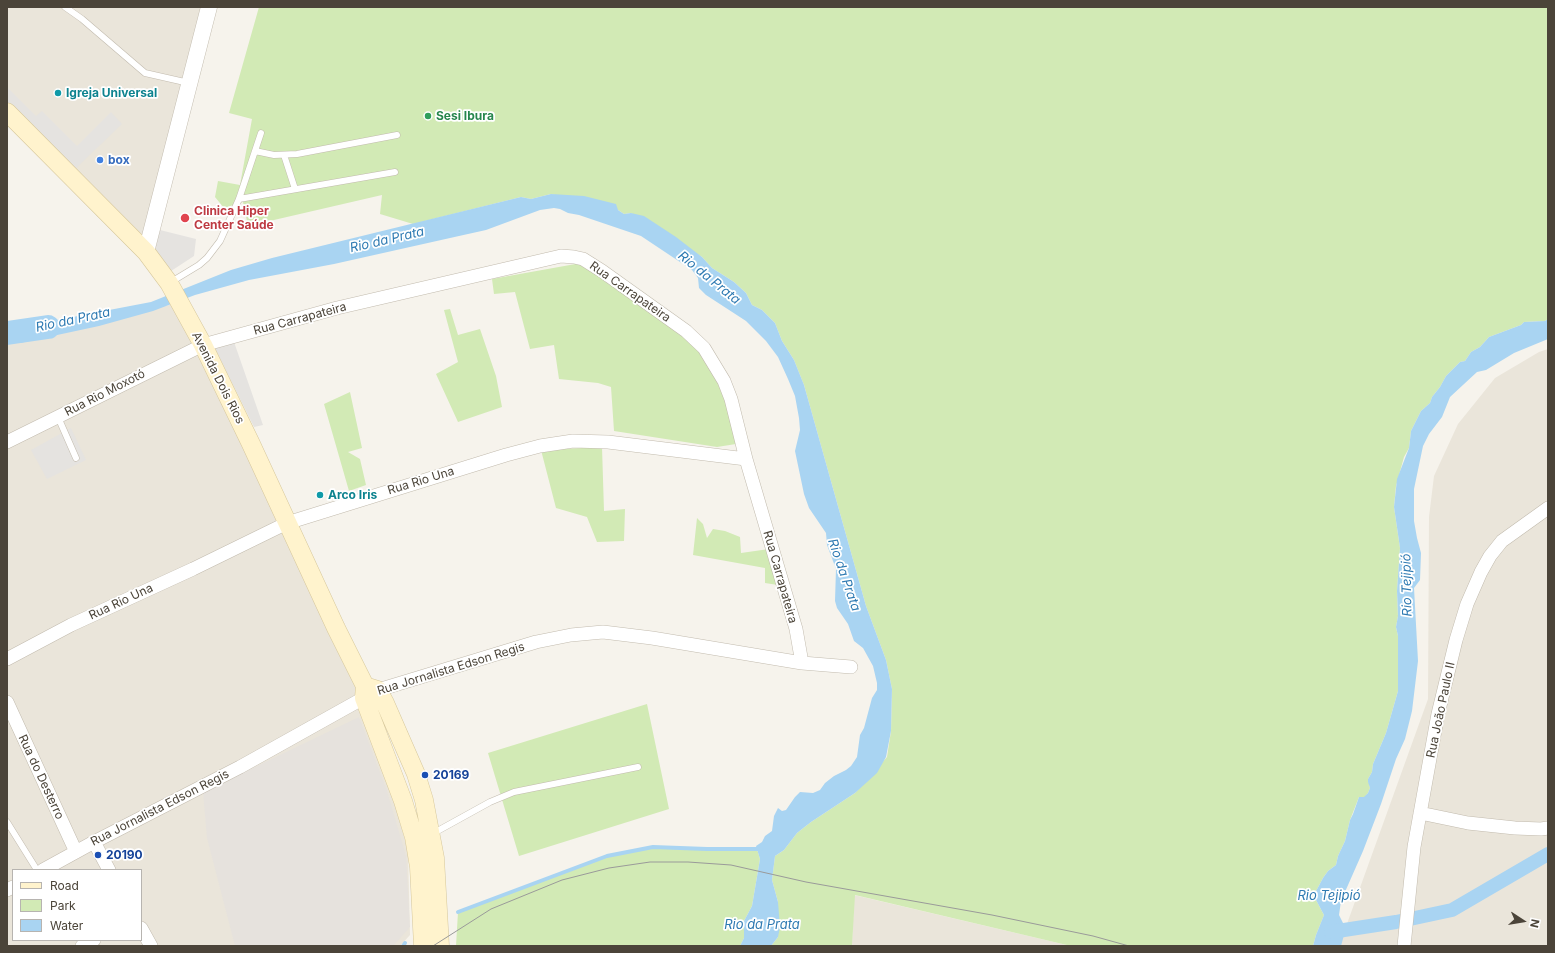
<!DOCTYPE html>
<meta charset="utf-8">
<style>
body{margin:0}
#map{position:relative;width:1555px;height:953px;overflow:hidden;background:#f6f3ec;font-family:Inter,sans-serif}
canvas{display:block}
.frame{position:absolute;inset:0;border:8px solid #4b4439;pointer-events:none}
.legend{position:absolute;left:12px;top:869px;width:130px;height:72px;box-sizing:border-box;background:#fff;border:1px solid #b7b4b0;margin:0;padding:5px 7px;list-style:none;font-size:12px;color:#4b4439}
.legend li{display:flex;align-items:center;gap:8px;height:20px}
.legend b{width:20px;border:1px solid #b7b4b0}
.north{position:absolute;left:1503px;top:901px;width:40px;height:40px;-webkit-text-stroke:3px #fff;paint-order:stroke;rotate:102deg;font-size:11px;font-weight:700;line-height:16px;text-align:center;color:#4b4439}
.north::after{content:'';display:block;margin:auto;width:14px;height:18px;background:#4b4439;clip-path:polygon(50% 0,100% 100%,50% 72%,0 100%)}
</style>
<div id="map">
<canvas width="1555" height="953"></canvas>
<div class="frame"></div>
<ul class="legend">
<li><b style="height:5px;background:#fff3cd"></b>Road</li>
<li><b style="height:11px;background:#d2eab5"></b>Park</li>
<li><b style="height:11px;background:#a9d4f2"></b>Water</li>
</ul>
<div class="north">N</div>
</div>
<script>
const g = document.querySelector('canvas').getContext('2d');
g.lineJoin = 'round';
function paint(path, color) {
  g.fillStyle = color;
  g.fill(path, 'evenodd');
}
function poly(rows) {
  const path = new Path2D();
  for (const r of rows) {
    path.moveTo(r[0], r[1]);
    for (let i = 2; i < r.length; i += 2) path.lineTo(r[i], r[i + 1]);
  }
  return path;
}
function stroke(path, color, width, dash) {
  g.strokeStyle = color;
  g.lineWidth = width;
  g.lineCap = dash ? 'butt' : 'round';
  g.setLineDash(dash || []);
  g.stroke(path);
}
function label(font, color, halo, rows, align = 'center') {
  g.font = font + ' Inter,sans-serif';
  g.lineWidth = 3.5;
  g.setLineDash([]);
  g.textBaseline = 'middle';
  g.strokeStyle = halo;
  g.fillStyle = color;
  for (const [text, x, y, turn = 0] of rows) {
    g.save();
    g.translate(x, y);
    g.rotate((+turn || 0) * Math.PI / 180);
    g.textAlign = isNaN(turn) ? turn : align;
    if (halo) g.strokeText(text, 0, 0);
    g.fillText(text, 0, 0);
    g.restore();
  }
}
paint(poly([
 [7,7,211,7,147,266,7,125],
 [175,304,310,586,373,724,408,851,410,935,400,946,7,946,7,340,125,313],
 [13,870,141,870,141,940,13,940],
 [1548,349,1548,946,1339,946,1428,699,1429,517,1434,476,1458,424,1495,378,1539,352],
 [854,895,1071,946,852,946]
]), '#eae5da');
paint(poly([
 [359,717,387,791,406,856,410,927,393,946,235,946,207,838,203,792]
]), '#e6e2dd');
paint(poly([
 [259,7,1548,7,1548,319,1545,321,1524,322,1521,325,1489,337,1480,347,1471,352,1465,361,1460,362,1446,376,1440,387,1432,397,1430,403,1421,411,1411,431,1409,448,1404,457,1396,486,1394,507,1400,548,1397,591,1398,616,1396,627,1398,636,1398,691,1386,733,1373,764,1372,772,1368,779,1370,788,1368,793,1364,798,1359,797,1350,820,1345,841,1338,856,1336,865,1328,871,1323,878,1315,893,1316,900,1324,915,1316,935,1313,946,1071,946,855,895,852,946,771,946,778,937,778,902,772,880,775,856,784,850,797,833,811,822,855,793,887,757,891,731,892,689,886,660,866,606,804,385,794,360,782,341,775,323,762,310,752,305,746,293,734,282,712,268,702,257,631,213,624,214,618,210,551,194,531,199,521,197,413,224,380,214,382,195,248,226,243,202,224,208,215,197,218,181,240,185,252,119,229,113],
 [581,263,693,342,712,368,729,400,736,444,717,447,614,431,611,387,598,383,559,379,554,345,530,349,515,292,494,294,492,279],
 [450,309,458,335,480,329,496,376,502,407,458,422,436,374,458,362,444,310],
 [350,392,362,448,348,452,360,459,366,485,349,491,324,404],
 [602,447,604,511,625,509,624,541,597,542,587,517,556,508,541,450],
 [697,518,703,524,707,538,713,529,725,531,740,537,741,553,769,549,778,585,765,583,765,568,693,555],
 [647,704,669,809,519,856,488,753],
 [653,847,706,849,757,849,760,859,752,906,744,921,744,938,740,946,456,946,458,912,607,856]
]), '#d2eab5');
paint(poly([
 [7,87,36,116,42,111,77,146,111,112,122,124,74,170,7,103],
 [160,230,196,239,194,256,168,273,153,257],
 [234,342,263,425,254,427,214,347],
 [71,428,86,460,47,479,31,450]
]), '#e5e3e0');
paint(poly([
 [551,194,584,196,616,204,618,210,624,214,631,213,644,216,676,237,702,257,712,268,734,282,746,293,752,305,762,310,775,323,782,341,794,360,804,385,866,606,886,660,892,689,891,731,886,757,877,773,855,793,811,822,797,833,784,850,775,856,772,880,778,902,780,927,778,937,771,946,740,946,744,938,744,921,752,906,760,859,756,846,762,842,765,836,772,831,774,816,778,808,782,811,786,810,795,797,800,792,813,793,820,790,825,783,834,776,846,770,851,766,857,757,860,735,864,728,872,698,877,690,877,683,873,666,863,648,854,641,848,624,837,608,835,601,836,569,827,545,826,533,809,508,804,494,795,451,800,430,799,418,795,396,788,379,778,357,766,341,746,321,706,295,699,288,698,278,692,270,641,236,579,215,568,213,560,209,554,208,540,210,486,230,459,236,334,264,249,280,195,295,153,311,99,326,20,343,15,328,151,302,231,270,272,258,521,197,531,199],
 [1548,319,1548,339,1514,353,1486,370,1477,372,1450,397,1442,417,1429,434,1423,446,1414,489,1414,521,1417,538,1421,553,1420,580,1414,588,1418,661,1412,711,1405,739,1396,759,1381,804,1363,851,1341,901,1339,915,1343,923,1344,935,1341,946,1313,946,1316,935,1324,915,1316,900,1315,893,1323,878,1328,871,1336,865,1338,856,1345,841,1350,820,1353,814,1359,797,1364,797,1368,793,1370,788,1368,782,1368,779,1372,772,1373,764,1386,733,1398,691,1398,636,1396,627,1398,616,1397,591,1400,548,1394,507,1397,479,1409,448,1411,431,1421,411,1430,403,1432,397,1440,387,1446,376,1460,362,1465,361,1471,352,1480,347,1489,337,1521,325,1524,322,1545,321]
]), '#a9d4f2');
stroke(poly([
 [458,912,607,856,653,847,707,849,761,849],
 [403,946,405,943]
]), '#a9d4f2', 4);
stroke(poly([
 [1331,932,1396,922,1452,910,1548,854]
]), '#a9d4f2', 14);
stroke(poly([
 [7,333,48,327]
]), '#a9d4f2', 24);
const service = poly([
 [65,7,82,19,145,73,189,83],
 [255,151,274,155,297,154,397,135],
 [284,155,295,189],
 [239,199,395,172],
 [171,282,199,265,207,258,220,241,239,199,261,133],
 [58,417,76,458],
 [7,822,37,870],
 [432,834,490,802,514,792,638,767]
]);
const minor = poly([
 [7,442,203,345,337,308,561,256,574,257,583,259,602,271,686,331,704,348,724,381,731,399,746,459,796,629,802,663],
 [7,659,71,625,193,569,287,523,506,455,540,446,573,441,608,442,746,459],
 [7,702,76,852],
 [1420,813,1468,823,1515,828,1541,829,1548,828],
 [94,842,109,870],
 [43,870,94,842,240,767,378,690,536,642,571,635,603,632,652,638,802,663,851,667],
 [7,890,13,887],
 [141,928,151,946],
 [82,946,94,940],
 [1404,946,1414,847,1438,714,1456,640,1467,604,1481,572,1490,556,1502,541,1548,508]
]);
const tertiary = poly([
 [146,252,209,7]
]);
const secondary = poly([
 [7,112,146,252,169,283,203,345,251,444,336,628,365,686,364,698,403,801,414,837,419,867,423,946],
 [365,686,378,690,385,703,416,774,424,800,435,858,440,946]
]);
stroke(service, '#c2bbae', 7);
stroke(minor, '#c2bbae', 14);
stroke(tertiary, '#c2bbae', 17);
stroke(secondary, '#d6c79b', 19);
stroke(service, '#fff', 6);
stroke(minor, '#fff', 13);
stroke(tertiary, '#fff', 16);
stroke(secondary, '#fff3cd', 18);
stroke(poly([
 [433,946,491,909,562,880,609,868,650,862,688,862,731,865,806,882,992,915,1093,936,1129,946]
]), '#9a9a9a', 1);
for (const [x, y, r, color] of [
 [58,93,4,"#0f9aa8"],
 [428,116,4,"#2e9e5b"],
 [100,160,4,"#3f7fe0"],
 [185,218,5,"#e0444e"],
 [320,495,4,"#0f9aa8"],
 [425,775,4,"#1a4fb4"],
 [98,855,4,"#1a4fb4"]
]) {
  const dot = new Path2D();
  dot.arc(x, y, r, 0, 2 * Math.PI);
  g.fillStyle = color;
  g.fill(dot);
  stroke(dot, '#fff', 1.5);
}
label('bold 12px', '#0d838f', '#fff', [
 ["Igreja Universal",66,93],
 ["Arco Iris",328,495]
], 'left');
label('bold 12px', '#27864d', '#fff', [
 ["Sesi Ibura",436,116]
], 'left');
label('bold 12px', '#366cbe', '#fff', [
 ["box",108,160]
], 'left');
label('bold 12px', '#be3a42', '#fff', [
 ["Clinica Hiper",194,211],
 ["Center Saúde",194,225]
], 'left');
label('12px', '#4b4439', '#fff', [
 ["Rua Carrapateira",630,292,35],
 ["Rua Carrapateira",300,319,-15],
 ["Avenida Dois Rios",218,378,63],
 ["Rua Rio Moxotó",105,393,-27],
 ["Rua Rio Una",421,481,-17],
 ["Rua Carrapateira",780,577,74],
 ["Rua Rio Una",121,602,-25],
 ["Rua Jornalista Edson Regis",451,669,-17],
 ["Rua João Paulo II",1441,710,-78],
 ["Rua do Desterro",41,777,65],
 ["Rua Jornalista Edson Regis",160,808,-27]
]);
label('bold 12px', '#164399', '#fff', [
 ["20169",433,775],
 ["20190",106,855]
], 'left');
label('italic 13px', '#2e7ab2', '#fff', [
 ["Rio da Prata",387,240,-13],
 ["Rio da Prata",709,278,39],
 ["Rio da Prata",73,320,-12],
 ["Rio da Prata",844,575,71],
 ["Rio Tejipió",1407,585,-91],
 ["Rio Tejipió",1329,896],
 ["Rio da Prata",762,925]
]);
</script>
